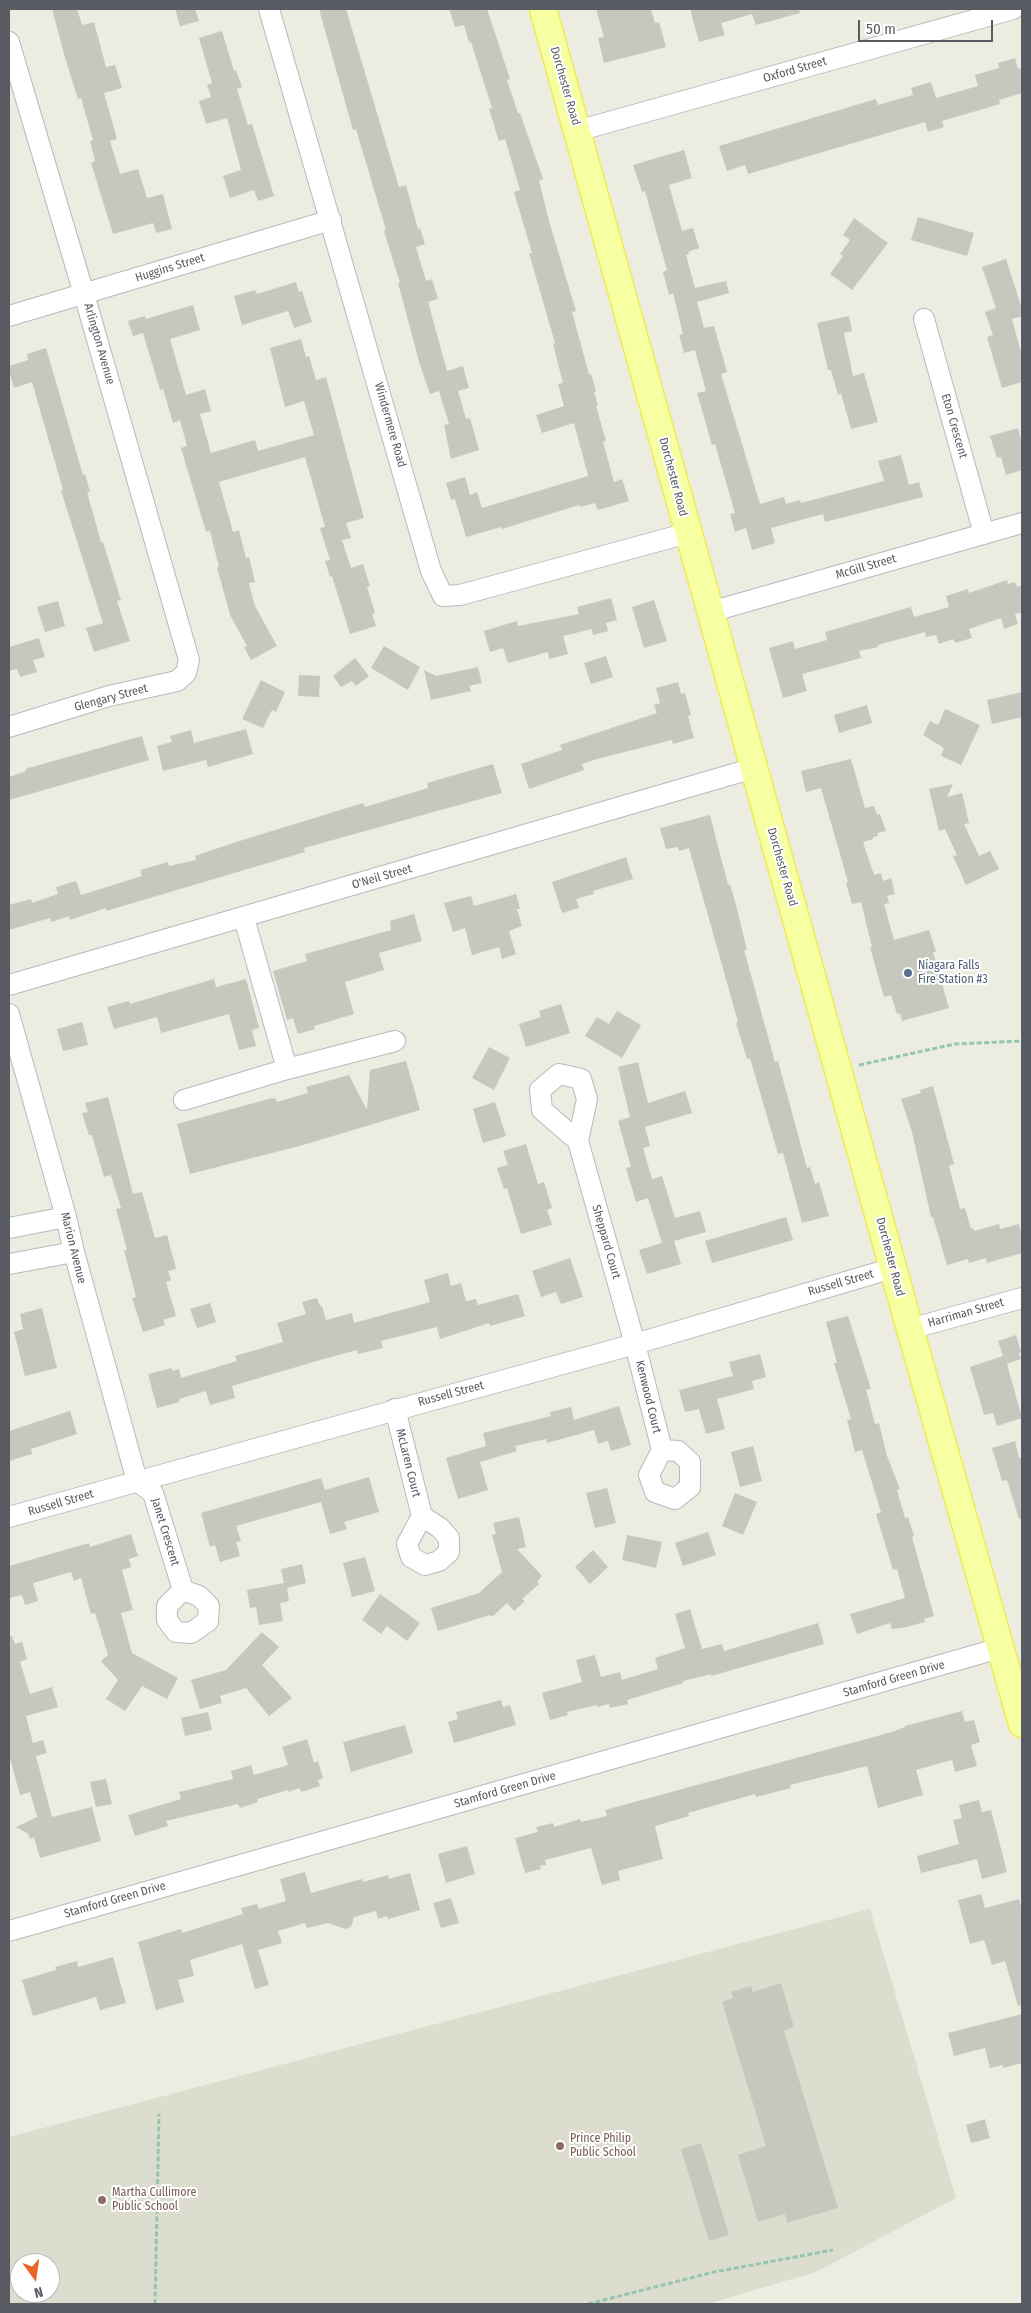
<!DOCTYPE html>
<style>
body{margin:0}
#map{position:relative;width:1031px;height:2313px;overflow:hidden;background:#ecece1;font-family:"Fira Sans Condensed",sans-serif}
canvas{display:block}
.frame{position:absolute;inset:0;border:10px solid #595b62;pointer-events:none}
.north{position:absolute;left:10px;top:2253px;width:50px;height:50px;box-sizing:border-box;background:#fff;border:1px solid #bdbdc0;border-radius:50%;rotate:166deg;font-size:14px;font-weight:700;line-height:20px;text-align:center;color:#595b62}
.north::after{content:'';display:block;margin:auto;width:18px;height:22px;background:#e8682a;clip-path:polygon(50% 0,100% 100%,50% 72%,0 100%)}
.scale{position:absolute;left:858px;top:20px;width:135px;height:22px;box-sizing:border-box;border:2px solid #595b62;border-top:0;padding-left:6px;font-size:15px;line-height:18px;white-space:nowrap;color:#595b62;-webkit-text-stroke:4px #fff;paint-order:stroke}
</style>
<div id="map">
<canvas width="1031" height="2313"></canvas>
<div class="frame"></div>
<div class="north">N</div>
<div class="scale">50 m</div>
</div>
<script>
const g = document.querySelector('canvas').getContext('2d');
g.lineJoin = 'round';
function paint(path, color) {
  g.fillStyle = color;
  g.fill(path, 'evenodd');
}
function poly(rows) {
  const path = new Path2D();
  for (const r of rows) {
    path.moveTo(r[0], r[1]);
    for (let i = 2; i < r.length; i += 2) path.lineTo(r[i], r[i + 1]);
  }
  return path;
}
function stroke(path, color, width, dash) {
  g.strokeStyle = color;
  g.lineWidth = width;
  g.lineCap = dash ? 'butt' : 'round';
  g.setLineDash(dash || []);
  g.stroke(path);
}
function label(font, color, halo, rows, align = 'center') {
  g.font = font + ' "Fira Sans Condensed",sans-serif';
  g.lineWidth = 4;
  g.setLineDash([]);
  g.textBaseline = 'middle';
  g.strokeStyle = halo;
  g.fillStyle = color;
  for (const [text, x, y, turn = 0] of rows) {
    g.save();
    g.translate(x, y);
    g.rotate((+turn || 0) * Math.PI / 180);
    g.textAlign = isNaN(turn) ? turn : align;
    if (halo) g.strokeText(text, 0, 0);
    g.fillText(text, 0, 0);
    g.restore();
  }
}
paint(poly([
 [870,1909,956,2198,816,2272,707,2304,9,2304,9,2137],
 [20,2263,50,2263,50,2293,20,2293]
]), '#dcdccf');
paint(poly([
 [52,9,77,9,82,25,94,22,106,67,115,65,122,88,104,93,117,139,110,141,120,174,138,169,147,198,163,194,172,229,156,233,153,223,113,234,91,163,95,161,90,141,93,140,81,98,78,99,66,61],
 [175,9,195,9,199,21,180,26],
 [319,9,346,9,399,187,406,185,418,229,420,228,425,244,416,247,426,281,432,279,438,299,428,302,447,371,463,366,469,388,458,391,466,419,470,418,479,450,451,459,444,425,449,424,439,391,430,394,420,365,398,283,400,283,384,231,386,230,356,129,353,130],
 [449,9,487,9,510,79,507,80,518,113,520,113,543,179,539,181,549,221,576,311,572,312,589,374,591,374,596,391,594,392,598,405,596,406,606,441,603,442,614,482,622,479,629,501,598,510,595,503,580,507,579,505,502,529,501,527,466,537,455,499,451,500,446,483,465,477,470,495,477,492,482,508,588,476,574,423,542,433,536,415,564,406,558,384,563,383,553,344,555,343,529,253,532,253,514,192,520,190,505,139,499,141,489,109,492,108,471,42,469,43,464,25,455,27],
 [596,9,651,9,655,23,659,22,666,47,604,63,598,38,604,37],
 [690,9,799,9,800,13,756,25,752,14,721,23,725,35,699,42],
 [222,31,234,71,236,70,242,87,237,89,248,125,252,124,274,196,258,201,254,190,230,198,223,176,241,170,227,118,206,124,199,101,211,97,207,85,212,83,199,38],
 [1015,58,1018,69,1022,68,1022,93,999,100,1000,104,942,121,944,127,928,132,925,122,748,174,745,165,727,171,719,146,876,99,878,105,913,95,911,88,931,82,936,98,978,86,975,75,999,68,998,63],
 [684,150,692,178,669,185,682,231,693,228,699,248,688,252,689,254,686,255,695,288,726,281,729,293,697,302,704,328,714,326,727,372,721,374,760,504,784,497,786,504,800,500,801,503,884,481,878,461,901,455,909,485,919,482,923,497,825,522,823,514,771,528,775,543,752,550,746,528,735,532,730,514,735,513,715,444,712,445,697,393,706,391,695,350,684,353,679,335,683,334,673,293,669,295,663,272,667,270,645,191,642,192,633,165],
 [918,217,974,233,967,256,911,240],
 [854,218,888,243,852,290,830,274,843,256,840,254,850,240,843,235],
 [1006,259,1022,309,1022,316,1012,319,1022,356,1022,382,1002,388,987,337,993,335,985,312,996,308,982,267],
 [296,282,299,292,302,291,312,322,294,328,288,311,242,325,234,296,255,290,257,294],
 [193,305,200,330,170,339,186,395,205,389,211,411,200,414,211,453,255,440,258,451,314,435,304,401,285,407,270,348,301,339,306,357,309,356,316,380,326,377,364,518,346,523,351,538,342,540,351,568,363,564,370,586,367,587,375,613,372,614,376,626,350,634,332,576,330,577,325,561,330,560,320,528,325,527,305,457,219,482,233,532,239,530,246,558,249,557,255,582,249,583,255,606,277,646,251,660,244,647,247,646,230,615,217,567,219,567,210,531,206,532,181,448,187,446,180,420,173,423,163,389,160,390,143,333,133,336,128,321,145,316,146,319],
 [849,316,852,331,844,333,853,376,864,373,878,422,851,429,841,393,838,395,831,370,828,370,817,323],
 [46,348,83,475,85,474,90,492,87,492,101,542,103,542,121,600,117,601,130,641,94,652,86,628,103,623,61,491,63,490,32,382,14,388,9,371,9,366,28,360,27,354],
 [1018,428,1022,443,1022,470,1006,475,1001,457,997,458,990,436],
 [1007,580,1008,584,1015,582,1017,587,1022,585,1022,612,1015,614,1018,624,1004,629,1001,618,969,629,972,638,955,643,953,639,939,644,936,635,926,637,925,632,878,645,878,647,859,651,861,658,802,674,807,691,783,698,769,648,793,641,795,649,827,640,825,632,911,607,914,617,949,607,946,596,968,589,969,593],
 [611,598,617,620,606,623,608,631,593,635,592,629,563,636,568,654,549,659,548,652,508,663,503,648,490,652,484,631,517,621,518,626,579,614,577,607],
 [654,600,667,641,644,648,632,607],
 [58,601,65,626,45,632,37,607],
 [39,638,45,657,33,660,37,672,20,677,17,669,9,671,9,647],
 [384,646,420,667,408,690,371,668],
 [606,656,613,677,591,684,584,663],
 [355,658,369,676,356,686,352,681,341,687,333,676],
 [478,667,482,683,469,686,471,691,431,700,424,670,436,676],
 [299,675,320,676,319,697,298,696],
 [261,680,285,692,276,712,272,710,263,728,242,719],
 [678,682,681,694,685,693,691,715,688,716,694,738,673,744,672,740,597,759,582,764,584,770,529,789,521,764,562,750,560,745,657,713,654,705,660,703,656,688],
 [1022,692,1022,717,992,724,987,700],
 [867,705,872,723,839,733,834,715],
 [945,709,980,725,961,765,941,756,944,748,923,735,930,721,938,725],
 [246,729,253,754,208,767,206,760,163,771,157,746,172,742,170,736,191,730,194,743],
 [142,736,149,760,9,800,9,777,26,771,25,769],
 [851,759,865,808,874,806,877,815,880,814,886,831,877,833,878,836,873,837,873,839,863,842,874,875,881,873,883,881,891,878,895,894,887,896,889,903,884,904,894,940,929,930,936,952,933,952,949,1008,902,1021,900,1013,897,1014,891,995,884,997,870,947,872,947,861,902,852,904,846,883,848,882,821,788,806,792,801,771],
 [493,764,502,793,304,848,305,852,106,911,106,908,70,920,69,916,51,922,50,918,9,930,9,905,31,899,32,903,58,894,56,887,76,881,81,895,142,876,140,870,168,862,169,866,196,860,195,856,233,843,363,803,365,807,428,788,427,783],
 [953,784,947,797,962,793,969,823,964,824,979,856,990,851,999,869,966,885,953,856,957,855,945,829,939,831,929,789],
 [710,815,728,885,730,884,736,905,747,950,744,950,775,1062,778,1061,807,1168,810,1167,815,1184,819,1182,829,1216,802,1223,783,1153,778,1154,750,1058,747,1059,736,1023,738,1022,689,848,679,851,678,847,666,849,660,828],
 [626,857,633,879,593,891,594,894,576,899,579,908,562,913,552,882],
 [516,894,520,909,517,909,522,926,509,931,516,954,502,959,499,947,472,955,465,928,453,932,444,903,471,896,474,906],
 [414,914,422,941,379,953,384,970,345,982,354,1014,314,1026,315,1029,298,1034,293,1018,287,1020,273,971,307,961,305,954,391,930,390,921],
 [214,979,216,987,246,979,259,1028,252,1030,256,1046,239,1050,229,1014,161,1033,157,1017,114,1029,107,1007,129,1001,130,1004],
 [561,1004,570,1033,526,1047,519,1024,541,1017,539,1011],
 [617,1011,641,1025,622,1058,585,1036,597,1017,609,1024],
 [82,1022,88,1045,63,1051,57,1029],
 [489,1047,510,1058,494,1090,472,1078],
 [406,1061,420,1110,303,1145,190,1174,177,1124,272,1098,276,1099,277,1102,308,1093,306,1087,349,1075,367,1110,370,1070],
 [638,1062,648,1103,685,1091,692,1113,645,1127,650,1146,643,1148,652,1179,662,1176,675,1218,700,1211,706,1232,674,1241,681,1264,647,1274,639,1250,662,1243,648,1198,636,1202,626,1168,631,1167,618,1121,630,1117,618,1067],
 [933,1086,954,1164,949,1166,960,1209,965,1208,971,1229,973,1228,974,1231,999,1224,1000,1229,1019,1224,1022,1236,1022,1253,987,1263,986,1258,969,1263,968,1259,947,1265,933,1217,931,1217,912,1132,901,1099,921,1093,920,1090],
 [108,1097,133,1194,142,1192,155,1238,167,1235,176,1269,168,1271,171,1280,166,1282,176,1316,163,1320,165,1325,143,1332,132,1298,136,1297,124,1250,127,1250,116,1209,121,1208,111,1175,104,1177,92,1135,89,1135,82,1113,88,1112,85,1103],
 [495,1102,506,1136,483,1143,473,1109],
 [526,1144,538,1184,544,1182,552,1208,547,1210,552,1225,521,1234,507,1188,504,1189,497,1168,508,1165,503,1151],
 [786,1217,793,1240,712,1263,705,1241],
 [570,1258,583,1297,561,1304,556,1292,541,1297,532,1271],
 [448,1273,451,1286,461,1283,466,1301,476,1299,478,1305,518,1294,525,1316,490,1326,489,1323,440,1339,437,1327,381,1341,383,1348,358,1354,357,1350,327,1358,232,1386,235,1398,210,1405,206,1391,179,1399,180,1402,157,1408,148,1374,172,1368,172,1371,179,1369,181,1378,237,1361,235,1356,283,1342,277,1323,306,1314,302,1302,317,1298,320,1306,322,1306,326,1320,352,1313,354,1323,430,1302,424,1280],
 [210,1303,216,1322,197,1328,190,1309],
 [42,1308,57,1368,25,1376,14,1332,23,1329,20,1314],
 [848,1316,871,1389,866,1390,875,1424,879,1423,887,1456,900,1489,897,1490,905,1518,908,1517,914,1536,912,1537,934,1616,924,1619,925,1622,902,1628,892,1629,890,1623,857,1634,850,1614,905,1598,897,1569,893,1570,876,1514,881,1512,862,1450,855,1452,847,1420,851,1419,834,1363,837,1363,826,1322],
 [1016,1335,1021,1352,1019,1353,1021,1359,1007,1364,1022,1418,997,1426,993,1413,984,1415,970,1367,1003,1356,998,1341],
 [760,1354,766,1377,752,1381,754,1389,717,1399,725,1429,706,1434,699,1409,685,1412,679,1390,733,1376,729,1362],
 [619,1406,631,1445,611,1451,608,1441,598,1444,594,1430,547,1443,546,1439,515,1446,517,1451,480,1462,488,1490,458,1499,446,1458,486,1446,483,1433,551,1416,550,1412,571,1407,574,1420],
 [70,1411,77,1434,31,1449,32,1454,9,1461,9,1431],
 [1015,1441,1019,1458,1022,1457,1022,1519,1019,1519,1007,1480,1002,1481,992,1448],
 [753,1446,762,1481,740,1487,731,1452],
 [369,1477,379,1512,344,1522,347,1529,330,1534,321,1502,236,1526,241,1541,236,1542,240,1556,220,1562,215,1545,210,1547,201,1513,321,1478,325,1490],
 [607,1488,616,1523,595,1528,586,1493],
 [735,1493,757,1502,743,1535,722,1526],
 [519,1517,526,1547,517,1549,542,1576,537,1582,539,1584,522,1599,525,1601,514,1611,507,1603,492,1617,490,1615,438,1631,431,1608,479,1593,502,1572,492,1535,496,1534,493,1523],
 [708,1532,716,1555,683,1566,675,1543],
 [131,1534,138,1556,129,1559,131,1567,122,1570,133,1610,121,1613,132,1653,178,1678,167,1699,142,1686,125,1711,106,1699,118,1680,101,1661,108,1655,95,1613,91,1614,81,1578,74,1581,71,1572,33,1583,38,1601,25,1605,22,1595,9,1598,9,1566,89,1543,90,1547],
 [627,1535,662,1542,656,1568,622,1560],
 [593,1550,608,1567,590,1584,575,1567],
 [365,1557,375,1591,352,1597,343,1563],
 [302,1564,306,1583,287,1588,289,1601,280,1603,283,1621,259,1625,256,1607,250,1608,247,1590,284,1583,281,1569],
 [380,1594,420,1623,407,1641,387,1626,381,1634,362,1620],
 [690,1609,702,1649,722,1644,724,1651,818,1623,824,1644,711,1676,711,1674,683,1681,683,1683,627,1700,628,1704,610,1708,609,1704,597,1707,597,1705,567,1712,568,1715,550,1720,542,1693,582,1682,576,1660,595,1655,601,1677,620,1672,622,1680,658,1669,655,1658,685,1648,675,1614],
 [262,1632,279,1647,262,1665,292,1698,269,1716,246,1688,220,1696,222,1703,200,1709,191,1680,226,1670],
 [9,1636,12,1636,15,1644,22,1642,27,1659,20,1662,30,1694,52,1687,58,1707,26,1716,33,1743,43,1740,47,1753,36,1756,52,1817,92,1807,101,1841,40,1858,34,1837,30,1839,28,1834,16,1827,37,1817,30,1792,20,1795,9,1755],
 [501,1700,503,1707,510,1705,516,1725,454,1743,448,1722,458,1719,456,1712],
 [962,1711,965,1722,974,1720,980,1742,971,1745,977,1766,955,1772,952,1760,916,1770,923,1795,878,1808,867,1766,790,1785,791,1788,756,1797,755,1794,688,1813,689,1816,655,1826,663,1859,618,1871,620,1880,602,1885,591,1848,545,1860,546,1865,540,1866,541,1869,525,1873,515,1838,538,1832,536,1827,553,1823,554,1827,580,1819,581,1822,607,1816,605,1810,892,1732,905,1727,905,1726],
 [208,1712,212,1730,185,1736,181,1718],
 [405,1725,413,1753,351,1772,343,1742],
 [307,1739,314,1763,318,1761,323,1778,318,1780,320,1786,301,1792,300,1788,288,1792,288,1790,257,1799,258,1802,240,1808,238,1804,166,1821,168,1826,135,1836,128,1815,181,1799,179,1792,233,1779,231,1771,251,1765,254,1775,288,1765,282,1747],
 [106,1779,112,1804,96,1807,90,1782],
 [979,1800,982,1812,991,1810,1007,1872,982,1879,977,1859,921,1873,917,1856,959,1844,953,1820,962,1818,959,1805],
 [467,1846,475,1874,446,1883,438,1854],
 [305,1872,311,1893,362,1879,363,1882,388,1875,389,1879,410,1873,420,1910,388,1919,387,1916,378,1919,376,1911,354,1917,351,1927,345,1929,328,1923,307,1928,305,1923,278,1931,282,1943,258,1950,269,1985,255,1989,242,1944,190,1960,194,1976,178,1980,184,2002,156,2010,138,1942,181,1929,182,1933,243,1914,241,1908,257,1904,259,1909,286,1901,280,1879],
 [981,1894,985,1908,1019,1899,1022,1911,1022,2005,1018,2006,1005,1961,992,1965,984,1940,970,1944,958,1900],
 [451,1898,459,1923,441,1928,433,1903],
 [113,1957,126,2003,100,2010,96,1997,33,2016,22,1980,56,1970,55,1967,77,1961,78,1967],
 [781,1983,794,2027,784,2031,838,2208,787,2223,785,2214,758,2222,738,2155,766,2146,722,2002,733,1998,731,1992,751,1986,753,1992],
 [1022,2014,1022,2063,1003,2068,1003,2065,990,2068,985,2048,954,2056,948,2033],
 [985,2119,990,2138,971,2143,966,2125],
 [701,2143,729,2235,709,2241,681,2149]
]), '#c7c7bd');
const minor = poly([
 [269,9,431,571,443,596,460,595,688,533],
 [9,42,84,294,189,660,186,673,177,681,109,696,9,727],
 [577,131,1013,9],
 [9,316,331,220],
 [924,319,984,534],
 [710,612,1022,523],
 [244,918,287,1069],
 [9,985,754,768],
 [9,1014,66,1217,74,1252,137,1481],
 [184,1100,287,1069,395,1041],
 [578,1141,542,1110,540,1090,559,1074,581,1079,587,1099,578,1141,635,1344,662,1450,649,1475,655,1492,675,1499,690,1487,690,1462,678,1451,662,1450],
 [9,1228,66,1217],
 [9,1264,74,1252],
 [910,1329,1022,1298],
 [395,1409,422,1516,407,1544,411,1557,425,1565,439,1561,449,1552,449,1538,440,1528,422,1516],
 [137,1481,153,1493,183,1590,167,1606,167,1620,176,1632,191,1633,208,1621,209,1606,199,1596,183,1590],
 [9,1517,635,1344,893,1268],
 [9,1931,1000,1648]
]);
const major = poly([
 [543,9,910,1329,1022,1724]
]);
stroke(minor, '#b8b9c0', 22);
stroke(major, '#f1eb55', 29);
stroke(poly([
 [859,1065,955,1044,1022,1041],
 [155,2304,159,2114],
 [588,2304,714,2272,833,2250]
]), '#96c5af', 3, [5, 2.5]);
stroke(minor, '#fff', 20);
stroke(major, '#f7ffa3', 26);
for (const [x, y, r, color] of [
 [908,973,5,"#5c6f8a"],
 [560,2146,5,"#8d6e63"],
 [102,2200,5,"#8d6e63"]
]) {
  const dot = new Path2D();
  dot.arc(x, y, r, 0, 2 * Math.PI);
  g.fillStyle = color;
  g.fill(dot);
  stroke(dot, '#fff', 2);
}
label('12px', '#595b62', '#fff', [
 ["Oxford Street",795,70,-16],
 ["Dorchester Road",565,86,74],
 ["Huggins Street",170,268,-17],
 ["Arlington Avenue",99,344,74],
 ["Windermere Road",390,425,74],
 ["Eton Crescent",954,426,74],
 ["Dorchester Road",673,477,75],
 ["McGill Street",866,567,-16],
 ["Glengary Street",111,698,-15],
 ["Dorchester Road",782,867,74],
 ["O'Neil Street",382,877,-16],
 ["Sheppard Court",606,1242,74],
 ["Marion Avenue",73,1248,76],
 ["Dorchester Road",890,1257,75],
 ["Russell Street",841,1283,-16],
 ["Harriman Street",966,1313,-16],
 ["Russell Street",451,1394,-15],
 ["Kenwood Court",648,1397,76],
 ["McLaren Court",408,1463,76],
 ["Russell Street",61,1503,-16],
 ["Janet Crescent",165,1532,73],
 ["Stamford Green Drive",894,1679,-16],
 ["Stamford Green Drive",505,1790,-16],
 ["Stamford Green Drive",115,1900,-16]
]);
label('12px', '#4e5e75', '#fff', [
 ["Niagara Falls",918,966],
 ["Fire Station #3",918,980]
], 'left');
label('12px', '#785e54', '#fff', [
 ["Prince Philip",570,2139],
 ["Public School",570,2153],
 ["Martha Cullimore",112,2193],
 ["Public School",112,2207]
], 'left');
</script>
